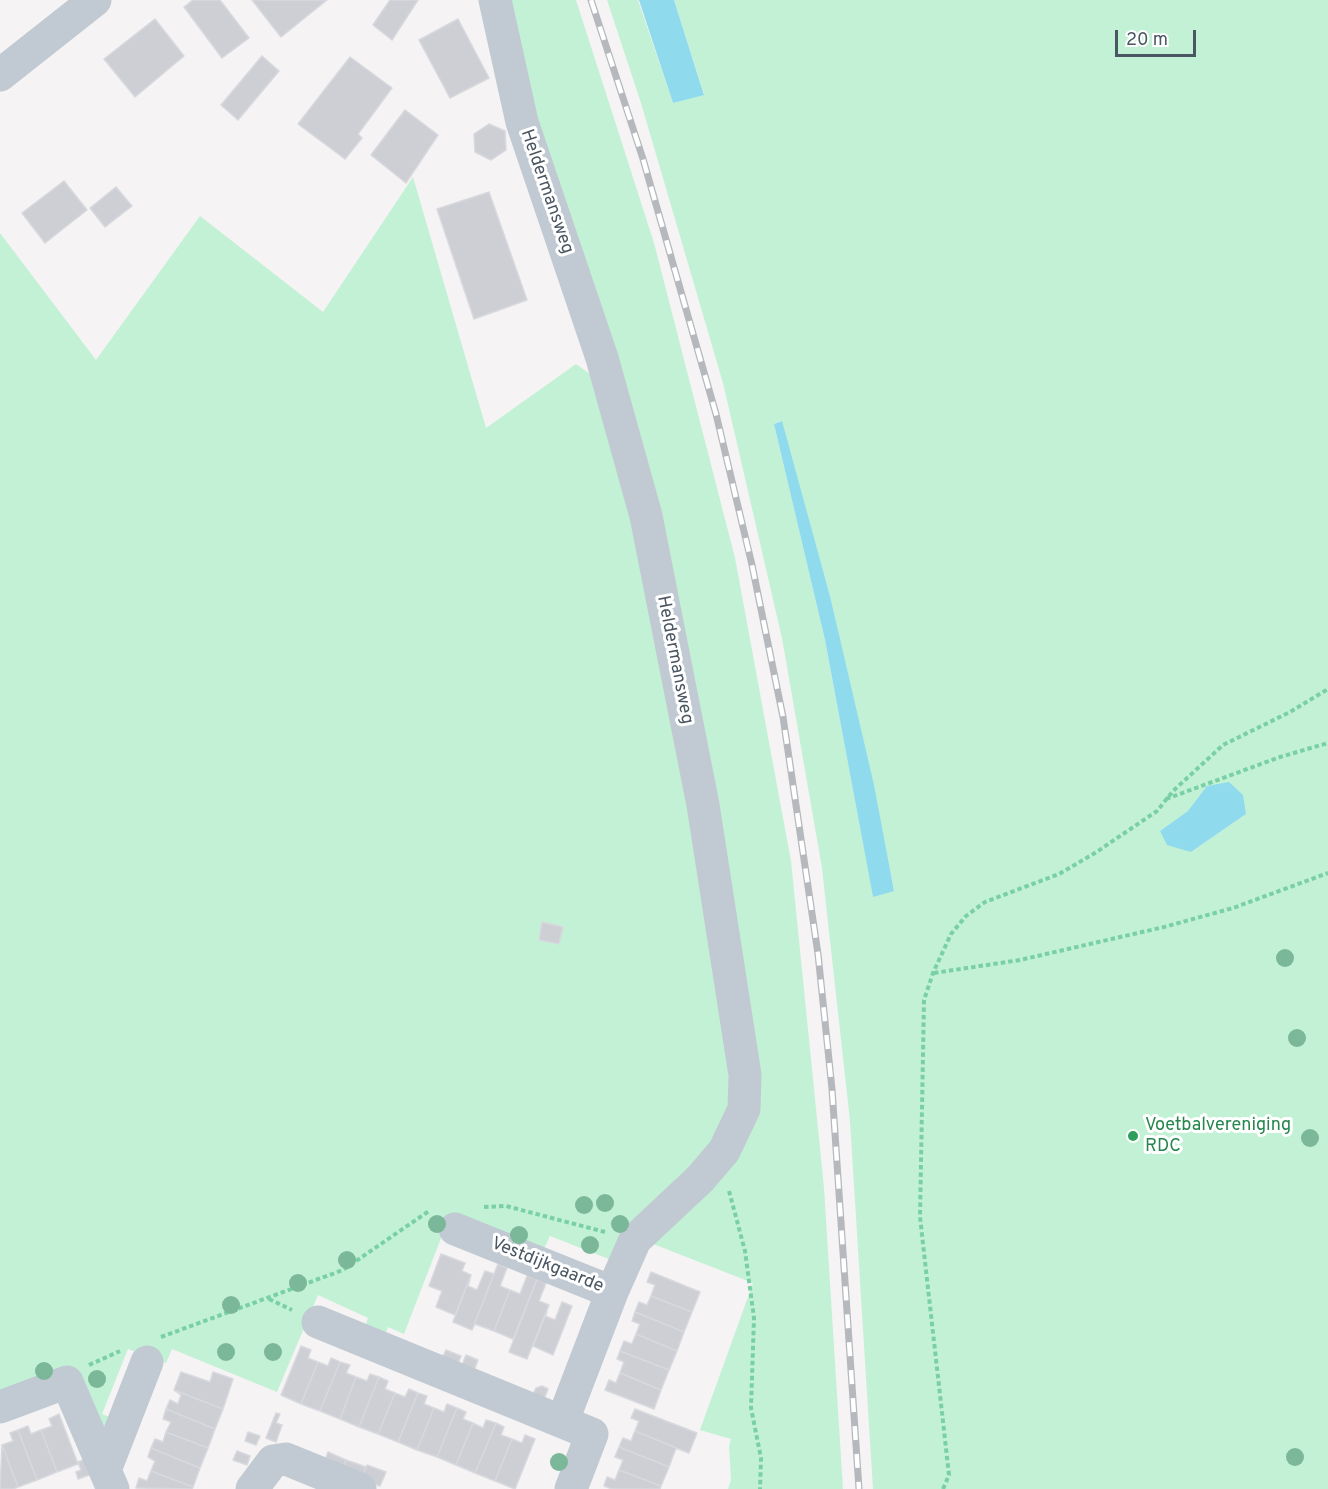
<!DOCTYPE html>
<style>
body{margin:0}
#map{position:relative;width:1328px;height:1489px;overflow:hidden;background:#f5f3f3;font-family:Overpass,sans-serif}
canvas{display:block}
.scale{position:absolute;left:1115px;top:30px;width:81px;height:27px;box-sizing:border-box;border:3px solid #4a5661;border-top:0;padding-left:8px;font-size:18px;line-height:21px;white-space:nowrap;color:#4a5661;-webkit-text-stroke:4px #fff;paint-order:stroke}
</style>
<div id="map">
<canvas width="1328" height="1489"></canvas>
<div class="scale">20 m</div>
</div>
<script>
const g = document.querySelector('canvas').getContext('2d');
g.lineJoin = 'round';
function paint(path, color) {
  g.fillStyle = color;
  g.fill(path, 'evenodd');
}
function poly(rows) {
  const path = new Path2D();
  for (const r of rows) {
    path.moveTo(r[0], r[1]);
    for (let i = 2; i < r.length; i += 2) path.lineTo(r[i], r[i + 1]);
  }
  return path;
}
function stroke(path, color, width, dash) {
  g.strokeStyle = color;
  g.lineWidth = width;
  g.lineCap = dash ? 'butt' : 'round';
  g.setLineDash(dash || []);
  g.stroke(path);
}
function label(font, color, halo, rows, align = 'center') {
  g.font = font + ' Overpass,sans-serif';
  g.lineWidth = 6;
  g.setLineDash([]);
  g.textBaseline = 'middle';
  g.strokeStyle = halo;
  g.fillStyle = color;
  for (const [text, x, y, turn = 0] of rows) {
    g.save();
    g.translate(x, y);
    g.rotate((+turn || 0) * Math.PI / 180);
    g.textAlign = isNaN(turn) ? turn : align;
    if (halo) g.strokeText(text, 0, 0);
    g.fillText(text, 0, 0);
    g.restore();
  }
}
paint(poly([
 [502,0,576,0,654,243,735,558,791,861,824,1188,843,1489,728,1489,731,1480,729,1446,731,1439,700,1430,753,1283,643,1240,734,1147,707,787],
 [607,0,638,0,673,103,704,94,674,0,1328,0,1328,1489,873,1489,850,1121,822,868,782,638,723,383,641,103],
 [781,421,830,596,894,890,873,896,825,640,774,424],
 [1189,811,1246,814,1191,852,1160,831],
 [413,177,486,428,576,364,597,379,618,439,728,1003,731,1115,619,1263,550,1236,542,1253,443,1233,404,1334,388,1327,385,1335,365,1327,368,1318,318,1295,277,1392,172,1349,166,1363,128,1349,102,1414,117,1420,106,1434,70,1370,0,1397,0,233,96,360,200,216,323,312]
]), '#c3f1d5');
paint(poly([
 [639,0,674,0,704,95,673,103],
 [782,421,830,596,874,785,894,891,873,897,825,640,774,424],
 [1229,782,1243,795,1246,814,1191,852,1167,845,1160,831,1188,811,1207,786]
]), '#90daee');
const building = poly([
 [193,0,220,0,249,38,222,58,184,7,193,0],
 [252,0,327,0,281,37,252,0],
 [390,0,418,0,392,40,373,25,390,0],
 [155,19,184,56,135,97,104,59,155,19],
 [458,19,489,78,450,98,419,40,458,19],
 [262,56,279,71,238,120,221,105,262,56],
 [350,57,392,88,358,134,362,138,345,159,298,124,350,57],
 [405,110,438,135,406,183,371,155,405,110],
 [489,124,505,131,506,150,491,160,475,152,474,134,489,124],
 [64,181,87,210,45,243,22,213,64,181],
 [116,187,132,206,105,227,90,208,116,187],
 [489,192,527,300,474,319,437,209,489,192],
 [542,922,563,927,559,944,539,940,542,922],
 [441,1254,465,1263,462,1271,471,1275,455,1315,436,1307,442,1291,429,1286,441,1254],
 [498,1264,507,1268,500,1286,510,1290,494,1331,475,1324,472,1330,498,1264],
 [485,1271,494,1274,472,1330,453,1322,471,1275,468,1286,477,1290,485,1271],
 [651,1272,700,1292,692,1312,651,1296,655,1285,647,1282,651,1272],
 [527,1276,537,1279,513,1339,494,1331,510,1290,520,1294,527,1276],
 [537,1279,546,1283,539,1301,549,1305,527,1359,509,1352,537,1279],
 [651,1296,692,1312,684,1332,635,1312,639,1302,647,1305,651,1296],
 [562,1302,572,1306,553,1355,533,1346,547,1312,545,1316,555,1320,562,1302],
 [635,1312,684,1332,677,1351,636,1334,640,1324,632,1321,635,1312],
 [636,1334,677,1351,669,1370,620,1351,624,1341,632,1344,636,1334],
 [301,1346,311,1350,308,1358,318,1362,301,1404,281,1395,301,1346],
 [446,1350,461,1356,456,1369,440,1362,446,1350],
 [620,1351,669,1370,661,1390,620,1373,624,1362,617,1359,620,1351],
 [466,1355,478,1360,473,1373,461,1368,466,1355],
 [331,1358,340,1362,320,1411,301,1404,318,1362,328,1366,331,1358],
 [340,1362,350,1365,346,1373,356,1377,340,1419,320,1411,340,1362],
 [181,1372,210,1382,213,1372,233,1379,223,1409,174,1390,181,1372],
 [620,1373,661,1390,654,1409,605,1390,609,1380,616,1383,620,1373],
 [370,1374,379,1377,359,1427,340,1419,356,1377,367,1381,370,1374],
 [379,1377,388,1381,385,1389,395,1393,378,1434,359,1427,379,1377],
 [542,1386,548,1389,544,1399,533,1394,536,1388,542,1386],
 [409,1389,418,1393,398,1442,378,1434,395,1393,405,1397,409,1389],
 [174,1390,223,1409,215,1429,166,1409,170,1400,178,1404,181,1395,174,1390],
 [418,1393,427,1396,424,1404,434,1408,417,1450,398,1442,418,1393],
 [447,1404,457,1408,437,1457,417,1450,434,1408,444,1412,447,1404],
 [457,1408,466,1412,463,1419,473,1423,456,1465,437,1457,457,1408],
 [166,1409,215,1429,208,1448,166,1432,171,1422,163,1419,166,1409],
 [635,1409,697,1433,689,1453,635,1431,639,1421,631,1418,635,1409],
 [276,1413,280,1414,276,1423,282,1425,276,1442,266,1438,276,1413],
 [59,1414,78,1464,57,1472,41,1430,52,1426,49,1419,59,1414],
 [486,1420,496,1423,475,1473,456,1465,473,1423,483,1428,486,1420],
 [496,1423,504,1427,501,1435,512,1439,495,1481,475,1473,496,1423],
 [28,1426,31,1434,41,1430,57,1472,37,1480,18,1430,28,1426],
 [18,1430,37,1480,18,1487,2,1445,13,1441,10,1433,18,1430],
 [635,1431,689,1453,676,1448,669,1467,619,1447,623,1438,631,1441,635,1431],
 [166,1432,208,1448,200,1468,151,1448,155,1439,163,1442,166,1432],
 [248,1432,260,1436,256,1445,245,1441,248,1432],
 [525,1435,535,1439,515,1489,495,1481,512,1439,522,1443,525,1435],
 [2,1445,18,1487,13,1489,0,1489,2,1445],
 [619,1447,669,1467,661,1486,619,1470,623,1460,615,1457,619,1447],
 [151,1448,200,1468,193,1487,151,1471,155,1461,148,1457,151,1448],
 [237,1451,250,1456,247,1465,233,1460,237,1451],
 [328,1452,346,1460,343,1467,325,1460,328,1452],
 [86,1459,92,1474,78,1479,76,1472,81,1470,78,1462,86,1459],
 [346,1460,366,1467,361,1479,341,1471,346,1460],
 [367,1465,386,1472,380,1486,361,1479,367,1465],
 [619,1470,661,1486,660,1489,612,1489,604,1486,607,1477,615,1480,619,1470],
 [151,1471,193,1487,192,1489,136,1488,139,1478,147,1481,151,1471]
]);
paint(building, '#cdcfd5');
stroke(building, '#d7d9de', 1.5);
stroke(poly([
 [1166,799,1280,757,1328,743],
 [934,973,1020,960,1164,927,1233,908,1328,873],
 [729,1191,745,1251,754,1318,751,1408,761,1458,760,1489],
 [484,1207,506,1206,605,1232],
 [269,1299,292,1310],
 [161,1337,343,1270,429,1211],
 [89,1365,120,1351],
 [943,1489,949,1475,920,1217,924,1000,933,973,951,934,966,916,985,902,1059,874,1095,853,1157,811,1173,791,1223,745,1290,712,1328,689]
]), '#7ad0a6', 4, [4.5, 3]);
stroke(poly([
 [495,0,522,122,602,358,646,516,703,805,745,1075,744,1109,724,1151,700,1179,635,1240,612,1292],
 [0,75,95,0],
 [455,1229,612,1292,563,1420],
 [318,1322,592,1434,571,1489],
 [0,1407,67,1382,113,1489],
 [105,1470,147,1362],
 [252,1489,273,1461,286,1459,360,1489]
]), '#c1cad2', 33);
const rail = poly([
 [591,0,643,159,716,414,752,565,783,717,818,954,832,1089,859,1489]
]);
stroke(rail, '#b5b8bd', 7);
stroke(rail, '#fff', 4.5, [14]);
g.fillStyle = '#7bb799';
for (const [x, y] of [
 [1285,958],
 [1297,1038],
 [1310,1138],
 [605,1203],
 [584,1205],
 [437,1224],
 [620,1224],
 [519,1235],
 [590,1245],
 [347,1260],
 [298,1283],
 [231,1305],
 [226,1352],
 [273,1352],
 [44,1371],
 [97,1379],
 [1295,1457],
 [559,1462]
]) {
  g.beginPath();
  g.arc(x, y, 9, 0, 2 * Math.PI);
  g.fill();
}
for (const [x, y, r, color] of [
 [1133,1136,6,"#2e9e5b"]
]) {
  const dot = new Path2D();
  dot.arc(x, y, r, 0, 2 * Math.PI);
  g.fillStyle = color;
  g.fill(dot);
  stroke(dot, '#fff', 2);
}
label('18px', '#4a5661', '#fff', [
 ["Heldermansweg",546,192,71],
 ["Heldermansweg",674,660,79],
 ["Vestdijkgaarde",547,1266,22]
]);
label('18px', '#27864d', '#fff', [
 ["Voetbalvereniging",1145,1126],
 ["RDC",1145,1147]
], 'left');
</script>
